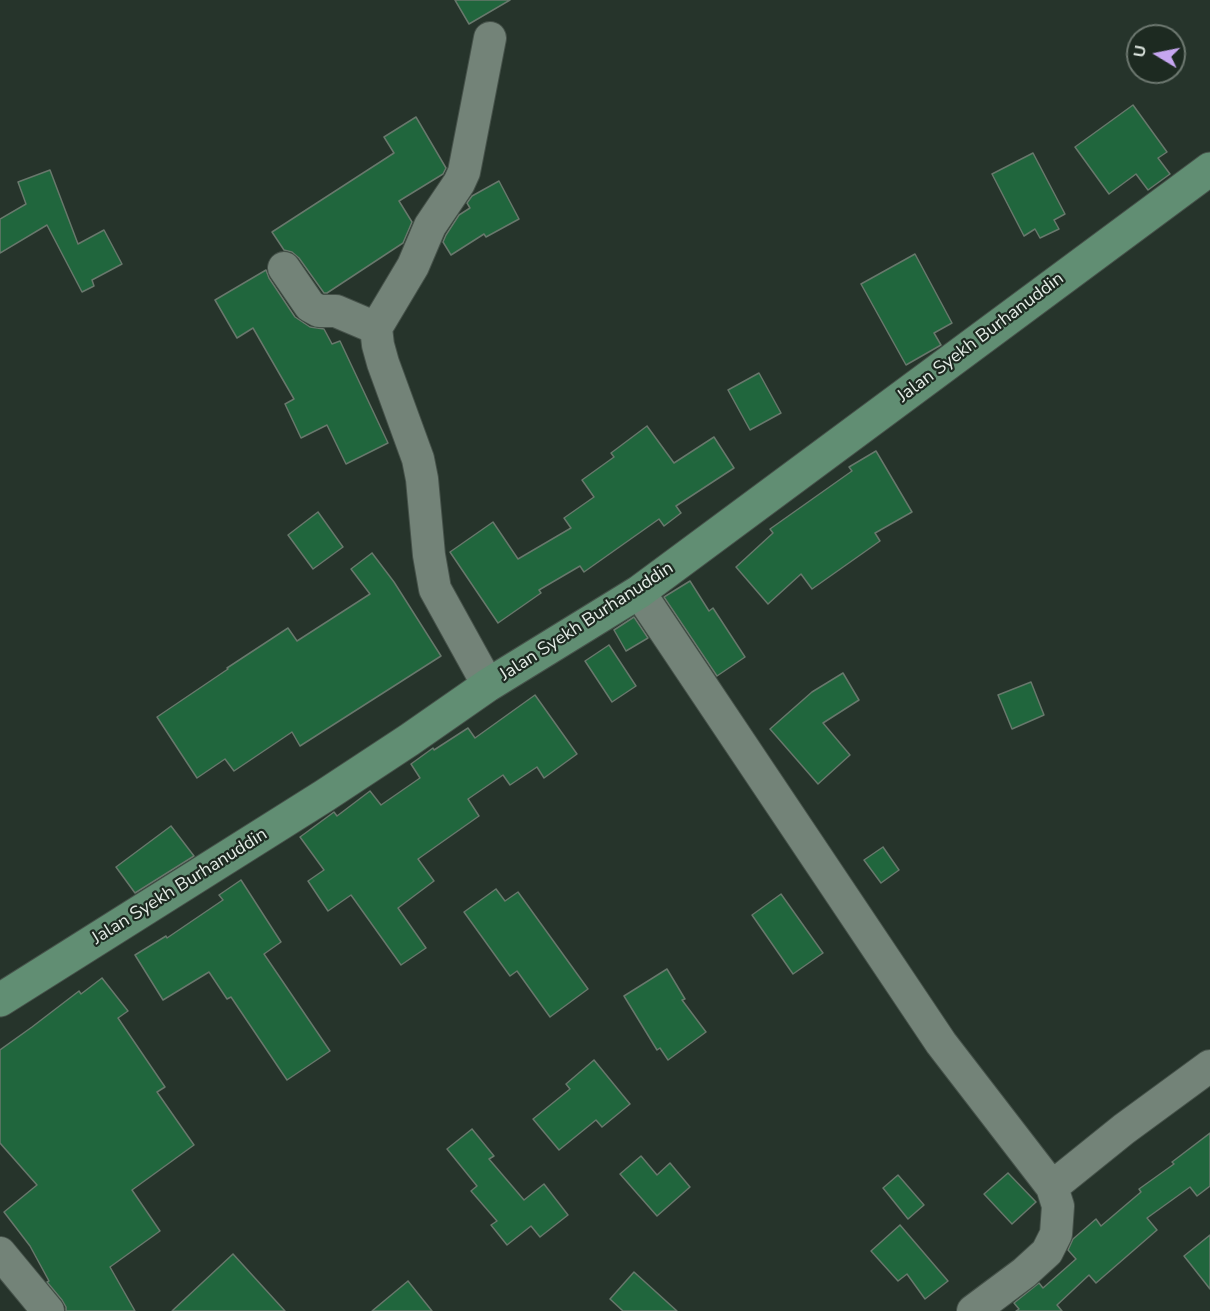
<!DOCTYPE html>
<style>
body{margin:0}
#map{position:relative;width:1210px;height:1311px;overflow:hidden;background:#26342b;font-family:"Nunito Sans",sans-serif}
canvas{display:block}
.north{position:absolute;left:1126px;top:24px;width:60px;height:60px;box-sizing:border-box;background:#1d2a21;border:2px solid #6d7870;border-radius:50%;rotate:280deg;font-size:16px;font-weight:700;line-height:24px;text-align:center;color:#e4ece6}
.north::after{content:'';display:block;margin:auto;width:21px;height:27px;background:#c6a6f0;clip-path:polygon(50% 0,100% 100%,50% 72%,0 100%)}
</style>
<div id="map">
<canvas width="1210" height="1311"></canvas>
<div class="north">U</div>
</div>
<script>
const g = document.querySelector('canvas').getContext('2d');
g.lineJoin = 'round';
function paint(path, color) {
  g.fillStyle = color;
  g.fill(path, 'evenodd');
}
function poly(rows) {
  const path = new Path2D();
  for (const r of rows) {
    path.moveTo(r[0], r[1]);
    for (let i = 2; i < r.length; i += 2) path.lineTo(r[i], r[i + 1]);
  }
  return path;
}
function stroke(path, color, width, dash) {
  g.strokeStyle = color;
  g.lineWidth = width;
  g.lineCap = dash ? 'butt' : 'round';
  g.setLineDash(dash || []);
  g.stroke(path);
}
function label(font, color, halo, rows, align = 'center') {
  g.font = font + ' "Nunito Sans",sans-serif';
  g.lineWidth = 4.5;
  g.setLineDash([]);
  g.textBaseline = 'middle';
  g.strokeStyle = halo;
  g.fillStyle = color;
  for (const [text, x, y, turn = 0] of rows) {
    g.save();
    g.translate(x, y);
    g.rotate((+turn || 0) * Math.PI / 180);
    g.textAlign = isNaN(turn) ? turn : align;
    if (halo) g.strokeText(text, 0, 0);
    g.fillText(text, 0, 0);
    g.restore();
  }
}
const building = poly([
 [455,0,510,0,469,24,455,0],
 [1133,105,1167,152,1158,158,1170,174,1148,190,1136,174,1109,194,1075,147,1133,105],
 [416,117,446,168,443,174,399,201,412,222,403,243,327,293,324,293,299,258,292,252,284,250,272,232,394,153,384,137,416,117],
 [1033,153,1065,214,1054,220,1059,229,1040,238,1035,229,1024,236,992,174,1033,153],
 [50,170,78,244,104,230,122,264,92,280,94,286,82,292,47,225,0,253,0,219,26,204,18,182,50,170],
 [499,181,519,219,486,237,484,234,451,255,443,242,446,235,459,215,470,208,467,203,472,196,499,181],
 [915,254,952,323,934,333,941,345,906,365,861,284,915,254],
 [266,270,269,278,295,317,310,327,324,329,332,344,340,341,388,443,346,464,327,425,301,438,285,404,294,399,253,328,237,338,215,300,266,270],
 [759,373,781,413,750,430,728,390,759,373],
 [647,426,674,463,714,437,734,468,676,506,681,513,664,526,659,519,584,572,580,566,539,590,541,593,498,623,450,552,493,522,518,559,571,528,564,518,594,497,582,480,614,457,611,453,647,426],
 [876,451,912,512,875,533,880,541,812,589,801,574,768,604,736,567,773,533,770,529,852,471,849,467,876,451],
 [318,512,343,547,313,569,288,535,318,512],
 [372,553,394,582,441,656,300,746,292,732,234,771,225,759,197,778,157,717,228,669,227,668,288,628,297,641,370,594,351,569,372,553],
 [690,581,709,611,713,608,745,657,717,676,664,597,690,581],
 [634,617,648,638,626,651,614,630,634,617],
 [609,645,636,686,612,702,585,661,609,645],
 [843,673,859,700,823,723,850,755,818,784,770,729,812,692,843,673],
 [1031,682,1044,715,1012,729,998,695,1031,682],
 [535,695,577,754,544,778,537,767,510,785,503,775,468,799,479,816,418,859,434,881,398,908,426,948,401,965,351,895,328,911,308,881,324,870,300,837,334,812,337,816,370,791,381,805,420,778,411,764,433,748,434,750,468,728,475,738,535,695],
 [171,826,194,856,135,893,116,867,171,826],
 [883,847,899,870,881,883,864,860,883,847],
 [241,880,281,942,264,954,330,1051,287,1080,231,997,227,999,209,972,163,1000,135,955,166,936,167,938,223,900,219,895,241,880],
 [496,889,505,901,518,892,588,989,550,1017,517,971,510,976,464,912,496,889],
 [781,894,823,953,793,974,752,915,781,894],
 [667,969,685,999,682,1000,706,1032,668,1060,660,1048,657,1050,624,996,667,969],
 [102,978,128,1011,118,1018,165,1087,157,1092,194,1145,132,1190,160,1231,110,1267,135,1311,66,1311,66,1307,62,1300,47,1282,49,1281,30,1246,4,1212,37,1185,0,1143,0,1050,32,1027,79,991,81,994,102,978],
 [594,1060,630,1104,602,1127,596,1120,559,1150,533,1119,570,1089,566,1084,594,1060],
 [472,1129,494,1156,489,1159,524,1200,544,1184,568,1215,540,1237,531,1226,507,1245,491,1225,497,1221,471,1191,477,1186,447,1149,472,1129],
 [1210,1133,1210,1186,1197,1196,1190,1187,1147,1218,1157,1230,1096,1283,1089,1275,1057,1305,1062,1311,1016,1311,1019,1309,1014,1303,1039,1283,1043,1288,1076,1259,1068,1250,1073,1239,1096,1219,1101,1226,1141,1192,1139,1189,1174,1164,1172,1162,1210,1133],
 [641,1156,657,1175,670,1163,690,1187,657,1216,620,1174,641,1156],
 [1008,1173,1036,1202,1012,1224,984,1194,1008,1173],
 [898,1175,924,1205,908,1219,883,1188,898,1175],
 [900,1225,948,1281,925,1299,907,1274,898,1281,871,1251,900,1225],
 [1210,1235,1210,1289,1184,1256,1210,1235],
 [233,1254,285,1311,172,1311,233,1254],
 [634,1272,677,1311,623,1311,610,1299,634,1272],
 [408,1281,432,1311,372,1311,408,1281]
]);
paint(building, '#20663d');
stroke(building, '#68786c', 1.5);
const street = poly([
 [284,268,310,306,319,311,336,311,376,328],
 [639,592,941,1043,1052,1187,1058,1206,1056,1234,1047,1252,1024,1273,973,1311],
 [488,685,435,589,429,555,422,479,418,459,383,363,378,345,376,328,413,266,430,226,459,183,464,172,490,38],
 [1052,1187,1124,1129,1210,1066],
 [0,1253,48,1311]
]);
const secondary = poly([
 [0,1000,324,796,409,740,488,685,639,592,1210,169]
]);
stroke(street, '#46524a', 34);
stroke(secondary, '#46524a', 35);
stroke(street, '#738378', 32);
stroke(secondary, '#618e73', 33);
label('18px', '#e4ece6', '#1d2a21', [
 ["Jalan Syekh Burhanuddin",981,338,-37],
 ["Jalan Syekh Burhanuddin",587,622,-33],
 ["Jalan Syekh Burhanuddin",180,887,-32]
]);
</script>
